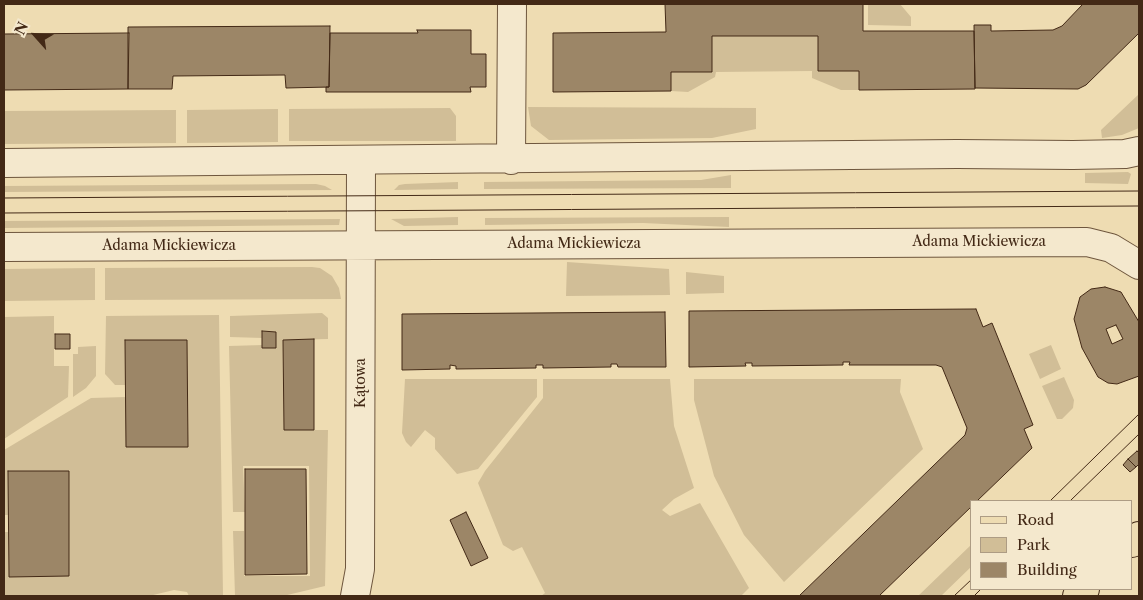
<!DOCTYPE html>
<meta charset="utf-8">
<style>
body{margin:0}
#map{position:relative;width:1143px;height:600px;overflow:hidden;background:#eedcb2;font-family:"Libre Caslon Text",serif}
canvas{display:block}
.frame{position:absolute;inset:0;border:5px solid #432916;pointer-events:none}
.legend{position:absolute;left:970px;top:500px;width:162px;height:90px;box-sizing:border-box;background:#f4e8cd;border:1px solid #ad9c84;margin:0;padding:6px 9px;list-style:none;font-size:15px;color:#432916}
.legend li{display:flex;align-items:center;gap:10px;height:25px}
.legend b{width:25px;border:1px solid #ad9c84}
.north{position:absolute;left:10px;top:10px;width:50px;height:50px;-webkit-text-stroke:4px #f4e8cd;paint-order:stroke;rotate:296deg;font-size:14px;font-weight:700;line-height:20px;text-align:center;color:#432916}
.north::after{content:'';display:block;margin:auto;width:18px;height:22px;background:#432916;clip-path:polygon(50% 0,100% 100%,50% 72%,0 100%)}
</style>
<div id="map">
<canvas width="1143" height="600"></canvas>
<div class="frame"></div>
<ul class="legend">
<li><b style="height:6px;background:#eedcb2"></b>Road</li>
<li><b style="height:14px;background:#d1be97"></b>Park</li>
<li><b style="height:14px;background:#9c8667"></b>Building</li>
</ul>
<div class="north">N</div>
</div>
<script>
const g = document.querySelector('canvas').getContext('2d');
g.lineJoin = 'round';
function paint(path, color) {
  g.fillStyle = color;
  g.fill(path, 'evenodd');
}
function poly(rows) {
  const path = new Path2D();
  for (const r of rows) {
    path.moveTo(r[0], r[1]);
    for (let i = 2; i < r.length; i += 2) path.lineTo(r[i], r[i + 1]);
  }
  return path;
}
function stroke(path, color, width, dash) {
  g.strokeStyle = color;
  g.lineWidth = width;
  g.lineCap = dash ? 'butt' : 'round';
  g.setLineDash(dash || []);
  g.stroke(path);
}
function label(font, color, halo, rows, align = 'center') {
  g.font = font + ' "Libre Caslon Text",serif';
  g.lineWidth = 4.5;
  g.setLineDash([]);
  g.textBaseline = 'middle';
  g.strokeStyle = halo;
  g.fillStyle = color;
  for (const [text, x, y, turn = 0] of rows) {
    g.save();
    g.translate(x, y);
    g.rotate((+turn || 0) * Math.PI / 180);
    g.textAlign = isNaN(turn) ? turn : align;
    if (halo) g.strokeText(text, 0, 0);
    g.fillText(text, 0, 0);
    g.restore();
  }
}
paint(poly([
 [868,4,900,4,911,17,911,26,868,25],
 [712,36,818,36,818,71,859,71,859,90,841,90,812,78,812,71,716,72,715,77,688,92,671,91,671,72,712,72],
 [1139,94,1139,128,1122,135,1102,138,1101,130],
 [528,107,756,108,756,129,712,138,549,140,531,126],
 [450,108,456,116,456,141,289,141,289,109],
 [278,109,278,142,187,143,187,110],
 [176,110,176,143,4,144,4,111],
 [1128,172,1131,174,1128,184,1085,183,1085,173],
 [731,175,731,188,484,189,484,182,701,180],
 [458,182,458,189,394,190,399,185,405,184],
 [316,184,325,186,332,190,4,192,4,186],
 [458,217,458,225,404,226,391,219],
 [729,217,729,227,643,223,485,225,485,218],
 [340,219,339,225,4,228,4,221],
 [567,262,669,269,670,295,566,296],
 [312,267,320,268,332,276,339,288,341,299,105,300,105,268],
 [95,268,95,300,4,301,4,269],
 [686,272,724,276,724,293,686,294],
 [322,313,328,318,328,339,283,340,284,430,328,430,325,586,283,596,235,596,233,531,244,531,244,576,310,576,309,466,243,466,245,512,233,512,229,346,263,345,263,348,276,348,276,332,262,331,263,338,230,337,230,316],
 [219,315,223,596,189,596,187,592,174,590,149,596,4,596,4,532,8,532,9,576,69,575,69,471,8,471,8,515,4,515,4,450,91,398,126,397,126,447,188,447,187,340,126,385,115,385,105,374,106,316],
 [54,316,54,366,69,366,68,397,4,439,4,317],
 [1051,345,1061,369,1040,379,1029,354],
 [96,346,96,376,86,388,73,397,73,354,78,354,78,347],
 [1064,377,1074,400,1073,408,1062,419,1057,419,1042,386],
 [405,379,537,379,537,397,478,469,457,474,435,449,435,438,425,430,411,447,406,442,402,433],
 [543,379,670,379,674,426,694,488,674,499,662,510,670,516,700,503,749,588,741,596,541,596,545,593,522,547,513,551,503,545,478,483,485,471,543,398],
 [694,379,901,379,900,392,923,449,784,582,744,535,714,476,694,400],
 [972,544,972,566,941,596,918,596]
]), '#d1be97');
const building = poly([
 [665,4,863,4,863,31,974,31,975,89,859,90,859,71,818,71,818,36,712,36,712,72,671,72,671,91,553,92,553,33,666,32,665,4],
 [1083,4,1139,4,1139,33,1086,85,1078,89,975,88,974,25,991,25,991,31,1053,30,1062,26,1083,4],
 [330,26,329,87,286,88,285,75,173,76,172,89,128,89,128,27,330,26],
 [417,30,471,30,471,54,486,54,486,87,470,87,471,92,326,92,326,87,329,87,330,33,418,33,417,30],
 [129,33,128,89,4,90,4,34,129,33],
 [1105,287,1121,292,1139,322,1139,376,1117,384,1108,383,1098,377,1082,348,1074,319,1080,297,1091,289,1105,287],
 [976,309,983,327,992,323,1033,425,1024,429,1032,448,977,501,972,501,972,506,879,596,799,596,965,435,967,428,942,367,936,365,849,365,850,362,843,362,843,365,752,366,752,363,745,363,746,366,689,367,689,311,976,309],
 [665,312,666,367,618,367,617,364,611,364,611,367,543,368,543,365,536,365,536,368,456,369,456,366,450,365,450,369,402,370,402,314,665,312],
 [1116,325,1123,339,1112,344,1106,329,1116,325],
 [262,331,276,332,276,348,262,348,262,331],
 [55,334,70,334,70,349,55,349,55,334],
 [314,339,314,430,284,430,283,340,314,339],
 [125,340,187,340,188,447,126,447,125,340],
 [1137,451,1139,453,1139,464,1136,467,1128,459,1137,451],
 [1128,459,1136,467,1130,472,1123,465,1128,459],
 [245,469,306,469,307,574,245,575,245,469],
 [8,471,69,471,69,576,9,577,8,471],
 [466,512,488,558,471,566,450,520,466,512]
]);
paint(building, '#9c8667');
stroke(building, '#432916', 1);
const minor = poly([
 [511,160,512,4],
 [4,163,957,154,1073,155,1125,154,1139,151],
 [4,247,1087,242,1111,248,1139,265],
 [355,596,360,569,361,161]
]);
const major = poly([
 [1132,543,1139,536],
 [1077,596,1085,589]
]);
stroke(minor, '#6e563d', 30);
stroke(major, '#432916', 30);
stroke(minor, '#f4e8cd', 28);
stroke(major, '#eedcb2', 28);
stroke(poly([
 [4,198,1139,191],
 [4,213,1139,206],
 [1050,501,1139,414],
 [1070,501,1139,434],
 [954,596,972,579],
 [974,596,981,589]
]), '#432916', 1);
label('14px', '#432916', '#f4e8cd', [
 ["Adama Mickiewicza",979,242],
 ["Adama Mickiewicza",574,244],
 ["Adama Mickiewicza",169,246],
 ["Kątowa",361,383,-90]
]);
</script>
